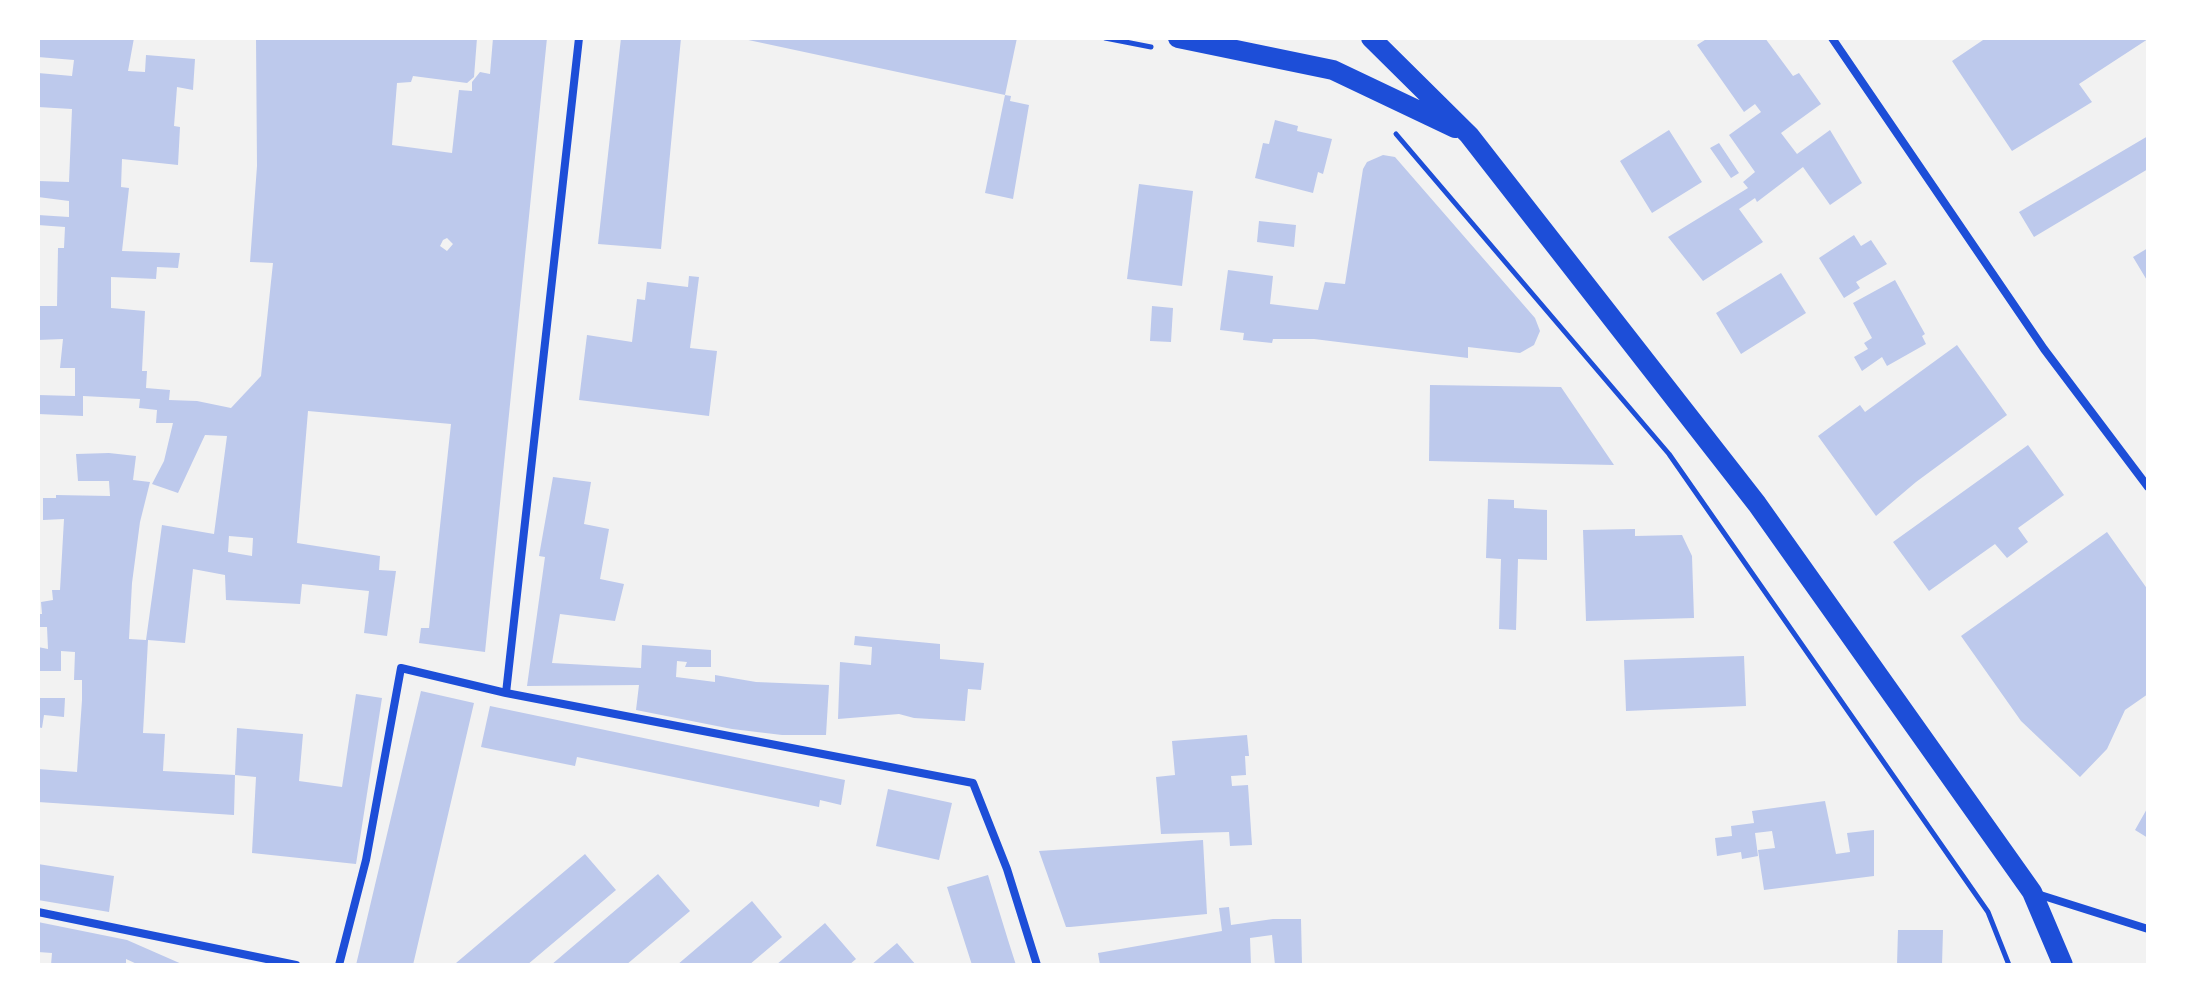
<!DOCTYPE html>
<style>
body{margin:0}
#map{position:relative;width:2186px;height:1003px;overflow:hidden;background:#f2f2f2;font-family:Bitter,serif}
canvas{display:block}
.frame{position:absolute;inset:0;border:40px solid #fff;pointer-events:none}
</style>
<div id="map">
<canvas width="2186" height="1003"></canvas>
<div class="frame"></div>
</div>
<script>
const g = document.querySelector('canvas').getContext('2d');
g.lineJoin = 'round';
function paint(path, color) {
  g.fillStyle = color;
  g.fill(path, 'evenodd');
}
function poly(rows) {
  const path = new Path2D();
  for (const r of rows) {
    path.moveTo(r[0], r[1]);
    for (let i = 2; i < r.length; i += 2) path.lineTo(r[i], r[i + 1]);
  }
  return path;
}
function stroke(path, color, width, dash) {
  g.strokeStyle = color;
  g.lineWidth = width;
  g.lineCap = dash ? 'butt' : 'round';
  g.setLineDash(dash || []);
  g.stroke(path);
}
paint(poly([
 [38,38,134,38,128,71,145,72,146,55,195,59,193,90,177,87,174,126,180,127,178,165,122,159,121,187,129,188,122,251,180,253,178,268,157,267,156,279,111,277,111,308,145,311,142,371,147,371,146,388,170,390,169,400,197,401,231,408,261,376,273,263,250,262,257,166,256,38,477,38,474,77,467,83,413,76,411,82,397,83,392,145,452,153,459,90,472,91,472,82,480,72,490,74,493,38,547,38,485,652,419,643,421,628,429,628,451,424,308,411,297,543,380,556,379,570,396,571,387,636,364,633,369,591,302,584,300,604,226,600,225,575,193,569,185,643,148,640,143,733,165,734,163,771,235,775,234,815,38,802,38,769,77,772,82,700,82,680,74,680,75,652,61,651,61,671,38,671,38,647,48,649,47,627,38,627,38,614,42,614,41,602,53,600,52,590,60,590,64,519,43,520,43,498,56,498,56,495,110,496,109,481,78,481,76,454,109,453,136,456,133,480,150,482,140,522,132,583,129,639,146,640,162,525,214,534,227,436,205,435,178,493,152,484,164,461,173,423,156,423,157,410,139,408,140,399,83,396,83,416,38,414,38,395,75,396,75,368,60,368,63,339,38,340,38,306,57,306,58,248,64,248,65,227,38,225,38,215,69,217,69,201,38,197,38,181,69,182,72,109,38,107,38,73,72,76,74,60,38,57],
 [447,238,453,244,447,251,440,246,443,240],
 [229,536,253,538,252,556,228,552],
 [621,38,681,38,661,249,598,244],
 [739,38,1017,38,1005,95],
 [1708,38,1765,38,1793,76,1799,73,1821,104,1781,133,1797,154,1830,130,1862,183,1830,205,1803,167,1757,202,1755,198,1739,209,1763,242,1703,281,1668,237,1748,188,1743,182,1755,172,1729,135,1761,112,1755,104,1744,112,1697,45],
 [1986,38,2148,38,2148,39,2079,84,2092,102,2012,151,1952,61],
 [1005,95,1011,96,1010,101,1029,105,1013,199,985,193],
 [1275,120,1298,126,1297,131,1332,139,1323,174,1318,172,1313,193,1255,178,1263,143,1269,144],
 [1669,130,1702,182,1652,213,1620,161],
 [2148,136,2148,169,2034,237,2019,212],
 [1719,143,1739,173,1731,178,1710,148],
 [1383,155,1395,157,1535,318,1540,331,1534,345,1520,353,1468,347,1468,358,1314,339,1273,339,1272,343,1243,340,1244,333,1220,330,1228,270,1273,276,1270,304,1318,310,1325,282,1345,284,1363,169,1367,162],
 [1139,184,1193,191,1182,286,1127,279],
 [1259,221,1296,225,1294,247,1257,242],
 [1854,235,1861,246,1871,240,1887,264,1856,282,1860,288,1844,298,1819,258],
 [2148,248,2148,282,2133,257],
 [1781,273,1806,313,1741,354,1716,313],
 [689,276,699,277,690,348,717,351,709,416,579,400,587,335,632,342,637,299,645,300,647,282,688,287],
 [1895,280,1925,334,1922,336,1926,344,1887,366,1882,357,1862,371,1854,357,1868,349,1864,343,1872,338,1853,303],
 [1152,306,1173,308,1171,342,1150,341],
 [1957,345,2007,415,1916,482,1876,516,1818,436,1860,405,1865,412],
 [1430,385,1561,387,1614,465,1429,461],
 [2028,445,2064,495,2018,528,2028,542,2007,558,1995,544,1929,591,1893,542],
 [553,477,591,482,584,524,609,529,600,579,624,584,615,621,560,614,552,663,641,668,642,645,711,650,711,667,685,667,687,662,677,661,676,677,715,682,715,675,756,682,829,685,826,735,782,735,732,729,636,710,639,685,527,686,545,557,539,556],
 [1488,499,1514,500,1514,508,1547,510,1547,560,1518,559,1516,630,1499,629,1501,559,1486,558],
 [1635,529,1635,536,1682,535,1692,556,1694,618,1586,621,1583,530],
 [2107,532,2148,590,2148,694,2125,710,2107,749,2080,777,2021,721,1961,636],
 [855,636,940,644,940,659,984,663,981,690,968,689,965,721,914,718,899,714,838,719,840,662,871,665,872,647,854,645],
 [1744,656,1746,706,1626,711,1624,660],
 [421,691,474,703,413,965,356,965],
 [356,694,382,698,356,864,252,853,256,777,235,775,237,728,303,734,299,781,342,787],
 [38,698,65,698,64,717,44,715,42,728,38,727],
 [490,706,845,780,841,805,820,800,819,807,577,757,575,766,481,747],
 [1247,735,1249,756,1245,756,1246,775,1231,776,1232,786,1248,785,1252,845,1230,846,1229,832,1161,834,1156,777,1175,775,1172,741],
 [888,789,952,803,939,860,876,846],
 [1825,801,1836,854,1850,852,1847,833,1874,830,1874,876,1764,890,1758,850,1775,848,1772,831,1755,833,1758,856,1742,859,1741,852,1717,856,1715,838,1732,836,1731,826,1754,823,1752,811],
 [2148,807,2148,838,2135,830],
 [1203,840,1207,914,1070,927,1066,927,1039,851],
 [585,854,616,890,527,965,457,965,456,963],
 [38,864,114,876,109,912,38,900],
 [658,874,690,911,626,965,551,965],
 [988,875,1008,940,1016,965,972,965,947,887],
 [752,901,782,937,749,965,677,965],
 [1229,907,1231,925,1273,919,1301,919,1302,965,1275,965,1272,935,1250,938,1251,965,1100,965,1098,953,1222,931,1219,908],
 [38,922,127,940,184,965,139,965,126,959,126,965,51,965,52,953,38,952],
 [825,923,856,959,849,965,776,965],
 [1898,930,1943,930,1942,965,1897,965],
 [897,943,916,965,871,965]
]), '#bdc9ec');
stroke(poly([
 [1105,38,1151,47],
 [1396,134,1669,454,1988,912,2009,965]
]), '#1d4ed8', 5);
stroke(poly([
 [1832,38,2044,349,2148,487],
 [506,693,579,38],
 [2034,893,2148,929],
 [38,912,296,965],
 [339,965,366,860,401,668,506,693,973,783,1007,869,1037,965]
]), '#1d4ed8', 8);
stroke(poly([
 [1178,38,1333,70,1455,128],
 [1371,38,1469,135,1757,504,2032,892,2063,965]
]), '#1d4ed8', 20);
</script>
